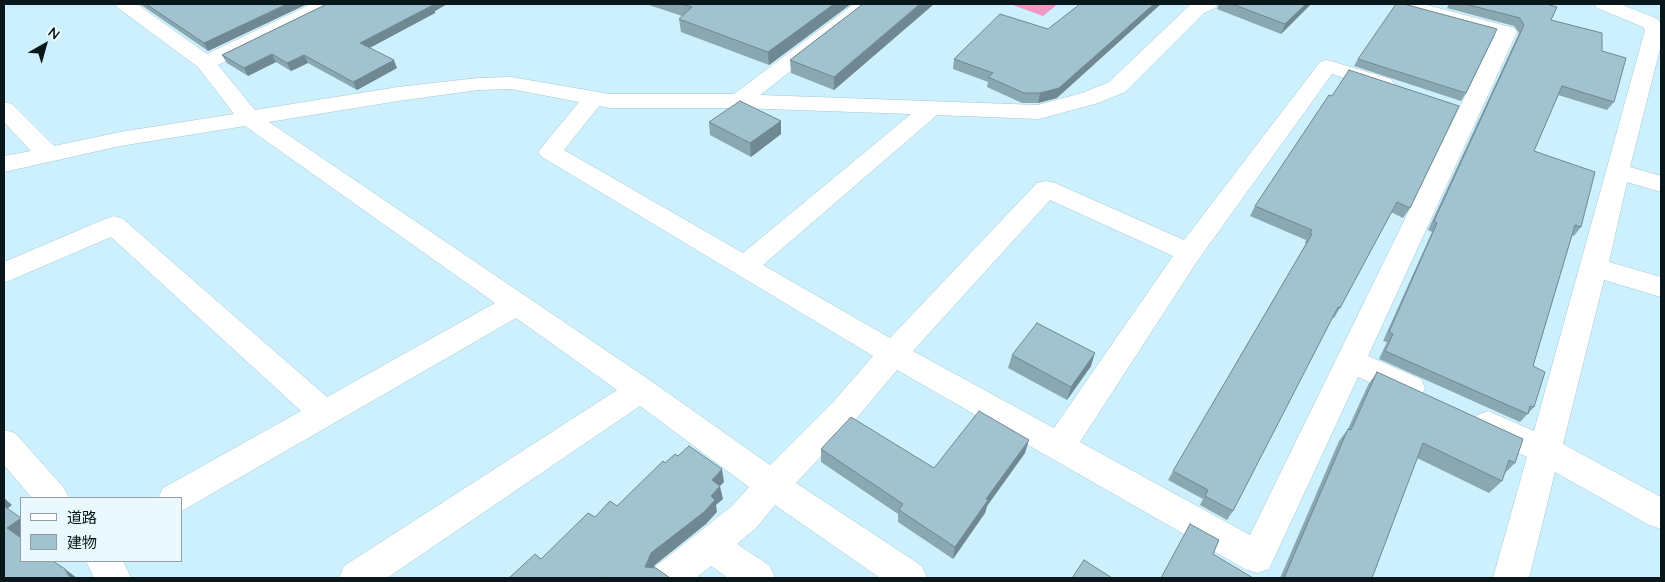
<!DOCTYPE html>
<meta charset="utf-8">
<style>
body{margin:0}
#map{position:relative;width:1665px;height:582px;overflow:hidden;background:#ccf0fd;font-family:Quicksand,"Noto Sans JP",sans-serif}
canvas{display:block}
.frame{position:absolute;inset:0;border:5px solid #09171b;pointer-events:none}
.legend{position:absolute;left:20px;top:497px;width:162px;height:65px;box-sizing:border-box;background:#ebf9ff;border:1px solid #919fa4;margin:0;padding:6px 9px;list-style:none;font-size:15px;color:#09171b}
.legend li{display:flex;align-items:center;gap:10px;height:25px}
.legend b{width:25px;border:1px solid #919fa4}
.north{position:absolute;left:20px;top:20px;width:50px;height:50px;-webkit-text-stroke:4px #ebf9ff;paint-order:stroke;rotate:38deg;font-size:14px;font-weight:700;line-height:20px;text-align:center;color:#09171b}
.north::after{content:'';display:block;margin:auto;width:18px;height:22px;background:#09171b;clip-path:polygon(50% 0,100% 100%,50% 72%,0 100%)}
</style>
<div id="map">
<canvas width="1665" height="582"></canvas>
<div class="frame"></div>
<ul class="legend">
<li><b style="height:6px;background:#fff"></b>道路</li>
<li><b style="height:14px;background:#a0c3cf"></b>建物</li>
</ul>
<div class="north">N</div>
</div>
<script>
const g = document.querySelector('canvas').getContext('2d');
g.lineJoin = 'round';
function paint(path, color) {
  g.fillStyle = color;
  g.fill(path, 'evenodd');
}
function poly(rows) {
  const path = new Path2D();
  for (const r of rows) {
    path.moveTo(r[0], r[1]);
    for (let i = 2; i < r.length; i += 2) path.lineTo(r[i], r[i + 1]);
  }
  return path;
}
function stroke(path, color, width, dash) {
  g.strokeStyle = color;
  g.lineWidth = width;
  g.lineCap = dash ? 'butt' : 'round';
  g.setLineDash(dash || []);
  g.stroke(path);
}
paint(poly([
 [1010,4,1058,4,1043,16]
]), '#f099c3');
const minor = poly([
 [115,4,137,4,207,54,311,4,336,4,333,8,218,65,255,110,398,87,478,78,511,77,610,94,734,94,854,4,876,4,760,95,1038,105,1082,93,1109,82,1190,5,1218,4,1215,8,1204,13,1125,92,1098,103,1039,119,937,115,763,265,890,338,1037,183,1046,181,1055,183,1184,240,1320,62,1327,60,1334,62,1391,79,1394,84,1391,89,1383,90,1332,74,1198,260,1080,442,1250,535,1495,35,1395,8,1392,4,1423,4,1514,28,1517,32,1368,356,1421,379,1425,388,1421,397,1410,400,1358,377,1269,569,1257,573,1245,569,897,370,856,419,796,483,922,566,927,578,880,578,775,505,756,528,737,544,770,566,775,578,728,578,711,566,696,578,651,578,656,566,732,506,749,487,640,406,387,578,339,578,344,566,617,390,516,318,187,508,181,511,181,498,158,498,163,488,301,411,111,237,4,283,4,262,105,219,114,216,123,219,327,397,495,303,245,126,120,146,4,172,4,156,31,151,4,122,4,102,12,104,54,146,120,132,234,114,198,67,118,8,115,4],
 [511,89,579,102,542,147,538,152,542,157,873,356,834,401,770,465,651,381,269,122,398,101,478,90,511,89],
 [599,106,610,108,739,108,911,114,743,253,564,150,599,106],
 [1050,200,1173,256,1054,428,913,351,1050,200],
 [1594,4,1620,4,1658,19,1661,24,1661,45,1630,167,1661,176,1661,192,1627,182,1609,262,1661,277,1661,297,1604,280,1563,444,1661,497,1661,529,1649,525,1555,472,1529,578,1493,578,1527,457,1477,433,1472,424,1477,415,1488,411,1534,431,1645,30,1643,27,1597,8,1594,4],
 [4,430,15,433,64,488,69,498,32,498,4,465,4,430],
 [86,561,123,561,131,578,94,578,86,561]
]);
stroke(minor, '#a4c7d3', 1);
paint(minor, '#fff');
paint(poly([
 [140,4,307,4,208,51],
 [327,4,447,4,435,11,435,13,369,48,397,68,357,90,308,63,291,71,276,62,248,76,227,63,222,55],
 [646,4,851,4,769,65,681,32,679,19,682,16],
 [863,4,934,4,834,90,791,73,790,60],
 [1219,4,1311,4,1281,34,1217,9],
 [1449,4,1546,4,1551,20,1602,51,1614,102,1607,110,1558,95,1534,151,1581,227,1574,236,1572,235,1533,366,1534,407,1520,422,1379,359,1387,342,1383,341,1432,232,1428,230,1519,33,1514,26,1447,8],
 [1048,29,1057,98,1038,103,1022,103,987,87,988,82,953,69,954,59],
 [1358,59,1466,93,1461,101,1354,66],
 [1329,95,1410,208,1403,218,1391,212,1340,308,1334,318,1332,318,1233,511,1227,520,1200,505,1203,499,1168,480,1306,244,1305,243,1306,240,1250,216,1255,206],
 [781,121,781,134,751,157,710,135,709,122],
 [1012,355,1091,366,1067,400,1008,368],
 [1377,372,1515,463,1504,474,1502,481,1489,493,1417,458,1372,578,1280,578,1339,441,1348,429,1368,385],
 [821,449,934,468,1025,453,987,506,985,513,953,559,898,522,898,514,821,462]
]), '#8aa8b2');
paint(poly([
 [287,4,307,4,208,51,204,43],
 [431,4,447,4,435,11,435,13,364,51,360,43],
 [834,4,851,4,769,65,768,52],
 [920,4,934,4,834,90,834,77],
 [1154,4,1161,4,1057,98,1038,103,1040,93],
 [1306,4,1311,4,1281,34,1285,24],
 [272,54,276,62,248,76,244,68],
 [304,55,308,63,291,71,287,63],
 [394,60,397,68,357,90,353,82],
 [781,121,781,134,751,157,750,143],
 [1095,353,1091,366,1067,400,1071,387],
 [1029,440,1025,453,987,506,985,513,953,559,955,547,986,499],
 [722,469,724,482,714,492,712,480],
 [720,486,723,499,716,505,717,512,706,524,655,565,649,578,645,567,651,553],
 [4,498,12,505,7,509,4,506],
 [21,518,21,539,7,528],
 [65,569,77,578,70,578]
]), '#708891');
const building = poly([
 [146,4,287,4,204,43,146,4],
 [327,4,431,4,430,4,433,5,360,43,394,60,353,82,304,55,287,63,272,54,244,68,222,55,327,4],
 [682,4,834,4,768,52,679,19,692,7,682,4],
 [863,4,920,4,834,77,790,60,863,4],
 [1080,4,1154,4,1059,88,1040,93,1024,93,988,77,993,73,954,59,1000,14,1048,29,1080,4],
 [1232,4,1306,4,1285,24,1232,4],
 [1396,4,1404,4,1497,29,1466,93,1358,59,1396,4],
 [1465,4,1546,4,1557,7,1551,20,1602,33,1602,51,1626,58,1614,102,1562,86,1534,151,1595,172,1581,227,1575,225,1533,366,1545,372,1534,407,1530,406,1528,414,1385,351,1393,334,1389,332,1437,223,1434,221,1524,25,1520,18,1465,4],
 [1349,70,1459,106,1410,208,1397,202,1340,308,1338,307,1233,511,1205,496,1208,490,1173,471,1312,234,1310,233,1312,230,1255,206,1329,95,1332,96,1349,70],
 [740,101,781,121,750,143,709,122,740,101],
 [1037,323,1095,353,1071,387,1012,355,1037,323],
 [1377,372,1523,439,1515,463,1509,460,1502,481,1423,443,1372,578,1284,578,1348,429,1351,430,1377,372],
 [979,411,1029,440,986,499,988,500,955,547,899,510,903,504,821,449,851,417,934,468,979,411],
 [689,446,722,469,712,480,720,486,711,496,715,500,704,512,651,553,645,567,656,568,670,578,605,578,603,577,601,578,509,578,535,554,541,559,588,513,595,517,610,501,617,506,663,461,665,463,675,454,678,456,689,446],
 [4,506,21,518,7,528,21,538,21,561,53,561,65,569,70,578,4,578,4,506],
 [1190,524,1219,540,1213,554,1253,578,1161,578,1190,524],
 [1084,560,1112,578,1072,578,1084,560]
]);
paint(building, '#a0c3cf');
stroke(building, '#708891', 1);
</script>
